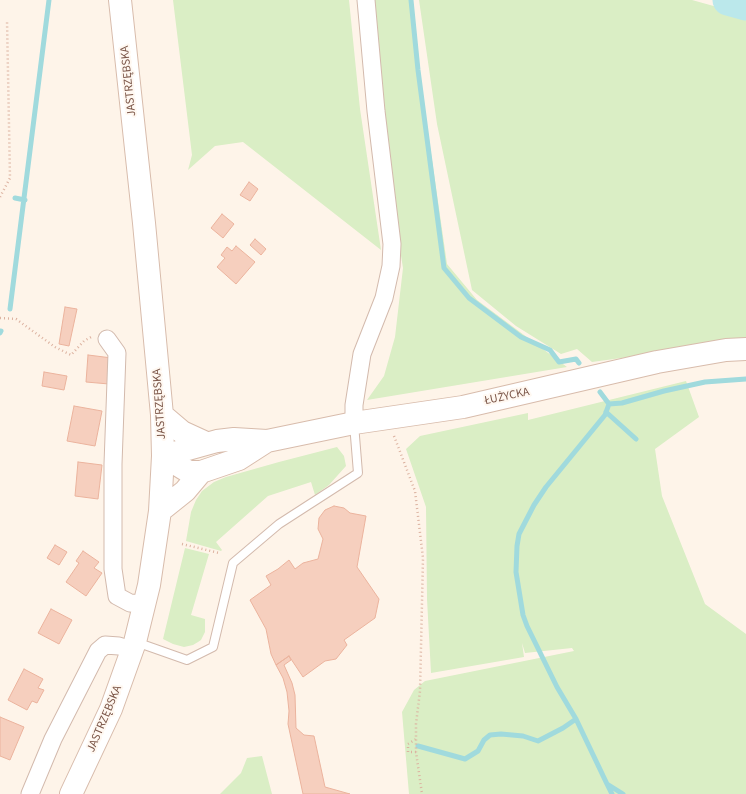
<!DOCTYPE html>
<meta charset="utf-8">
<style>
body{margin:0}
canvas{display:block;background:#fef4e9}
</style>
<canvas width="746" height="794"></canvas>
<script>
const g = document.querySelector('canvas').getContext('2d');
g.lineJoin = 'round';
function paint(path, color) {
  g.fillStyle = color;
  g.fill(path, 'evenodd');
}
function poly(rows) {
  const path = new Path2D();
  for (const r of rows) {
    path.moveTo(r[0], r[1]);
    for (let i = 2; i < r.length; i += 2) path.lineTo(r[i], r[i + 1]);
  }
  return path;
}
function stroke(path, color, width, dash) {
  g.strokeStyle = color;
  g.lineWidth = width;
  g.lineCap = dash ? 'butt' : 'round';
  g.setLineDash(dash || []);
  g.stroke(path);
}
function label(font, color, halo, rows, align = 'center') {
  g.font = font + ' "Source Sans 3",sans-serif';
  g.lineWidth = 4;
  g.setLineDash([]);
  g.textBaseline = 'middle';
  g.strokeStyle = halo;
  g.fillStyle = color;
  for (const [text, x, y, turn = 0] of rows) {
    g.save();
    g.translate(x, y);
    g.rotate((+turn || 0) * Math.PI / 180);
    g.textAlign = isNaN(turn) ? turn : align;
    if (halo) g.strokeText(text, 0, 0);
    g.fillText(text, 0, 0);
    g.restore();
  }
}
paint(poly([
 [173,0,349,0,360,109,381,250,243,142,215,146,188,170,192,155],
 [372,0,409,0,447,264,477,300,567,367,367,400,384,376,395,337,403,268,389,182],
 [419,0,692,0,746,15,746,341,592,362,577,349,561,354,516,326,472,290,437,124],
 [686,381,699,417,655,449,662,496,705,604,746,634,746,794,409,794,402,712,414,690,425,681,574,651,572,648,525,653,522,643,524,657,431,673,427,599,426,507,406,449,420,436,528,413,528,420],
 [337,447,344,456,346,466,329,485,315,495,311,482,268,496,216,542,222,550,221,551,186,541,191,512,196,500,202,491,214,482,226,477,279,462],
 [185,548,209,554,191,615,205,619,205,632,201,640,198,642,193,645,184,647,173,644,163,639],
 [262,756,272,794,220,794,241,773,247,758]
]), '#daeec5');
stroke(poly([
 [411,0,418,70,444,268,469,298,521,337,550,350,559,362,576,359,579,363],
 [15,198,25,200],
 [10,309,49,0],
 [0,333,1,331],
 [600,392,609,404,605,415,546,487,534,505,519,534,517,546,516,572,523,615,527,626,557,687,576,719,607,784,623,794],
 [609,404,622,403,664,391,705,382,746,379],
 [606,412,636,439],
 [418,746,465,759,478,751,484,740,490,735,501,734,523,736,538,741,563,728,576,719],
 [607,784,612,794]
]), '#a0dadd', 5);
stroke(poly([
 [728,0,746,5]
]), '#bbe8eb', 31);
const building = poly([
 [249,182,258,189,250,201,240,195,249,182],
 [222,214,234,224,223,238,211,228,222,214],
 [255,239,266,249,261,255,250,245,255,239],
 [236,246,255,262,236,284,217,267,225,258,221,255,227,247,232,251,236,246],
 [65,307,77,309,69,346,59,344,65,307],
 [88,355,112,358,109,384,86,382,88,355],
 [44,372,67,376,64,390,42,386,44,372],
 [74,406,102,411,95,446,67,441,74,406],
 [78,462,102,465,98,499,75,496,78,462],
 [334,506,344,508,350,513,366,516,357,567,379,599,375,618,344,640,347,645,336,659,325,661,303,677,289,656,276,665,271,654,266,629,250,600,271,585,266,576,278,569,289,560,295,569,303,563,318,559,323,539,318,529,319,518,325,510,334,506],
 [55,545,67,552,59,565,47,558,55,545],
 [83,551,99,562,94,568,102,573,86,596,66,582,79,563,76,561,83,551],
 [51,609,72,620,59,644,38,633,51,609],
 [289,656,291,660,284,665,292,683,295,695,296,728,304,735,314,736,325,787,350,794,303,794,288,724,289,711,287,692,283,678,276,665,289,656],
 [24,669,43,679,38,688,44,690,37,703,32,701,27,710,8,700,24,669],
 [0,717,24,727,10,760,0,756,0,717]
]);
paint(building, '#f6cfbe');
stroke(building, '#ebb39d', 1);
const lane = poly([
 [136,642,187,660,213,647,233,563,279,524,358,473,354,424]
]);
const street = poly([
 [107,339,117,353,113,464,113,569,117,596,130,603,144,604],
 [354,423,354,405,362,354,384,298,391,266,392,244,376,111,366,0],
 [30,794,53,739,98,651,105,645,119,646,132,650]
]);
const secondary = poly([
 [162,415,182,432,206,443],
 [163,456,217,441,234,439,267,441,354,423,463,407,657,362,726,350,746,349],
 [163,456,189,472,201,472,239,459,267,441],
 [160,511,185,491,201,472],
 [71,794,111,709,135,642,149,585,160,511,163,456,162,415,144,223,120,0]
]);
stroke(lane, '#d3baad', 10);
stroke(street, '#d3baad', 19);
stroke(secondary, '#d8bcac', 24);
stroke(poly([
 [0,197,10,178,7,20],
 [0,318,16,319,55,347,71,355,84,341,91,337],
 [394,436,415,491,423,558,420,691,416,724,416,752,422,794],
 [182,544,219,553],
 [416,752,408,752,408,744,416,739]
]), '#dcb2a0', 2.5, [1, 3]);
stroke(lane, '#fff', 8);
stroke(street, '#fff', 17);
stroke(secondary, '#fff', 22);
label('12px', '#7c5749', '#fff8f1', [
 ["JASTRZĘBSKA",129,81,-96],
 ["ŁUŻYCKA",507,397,-12],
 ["JASTRZĘBSKA",160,404,-94],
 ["JASTRZĘBSKA",105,719,-67]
]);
</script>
